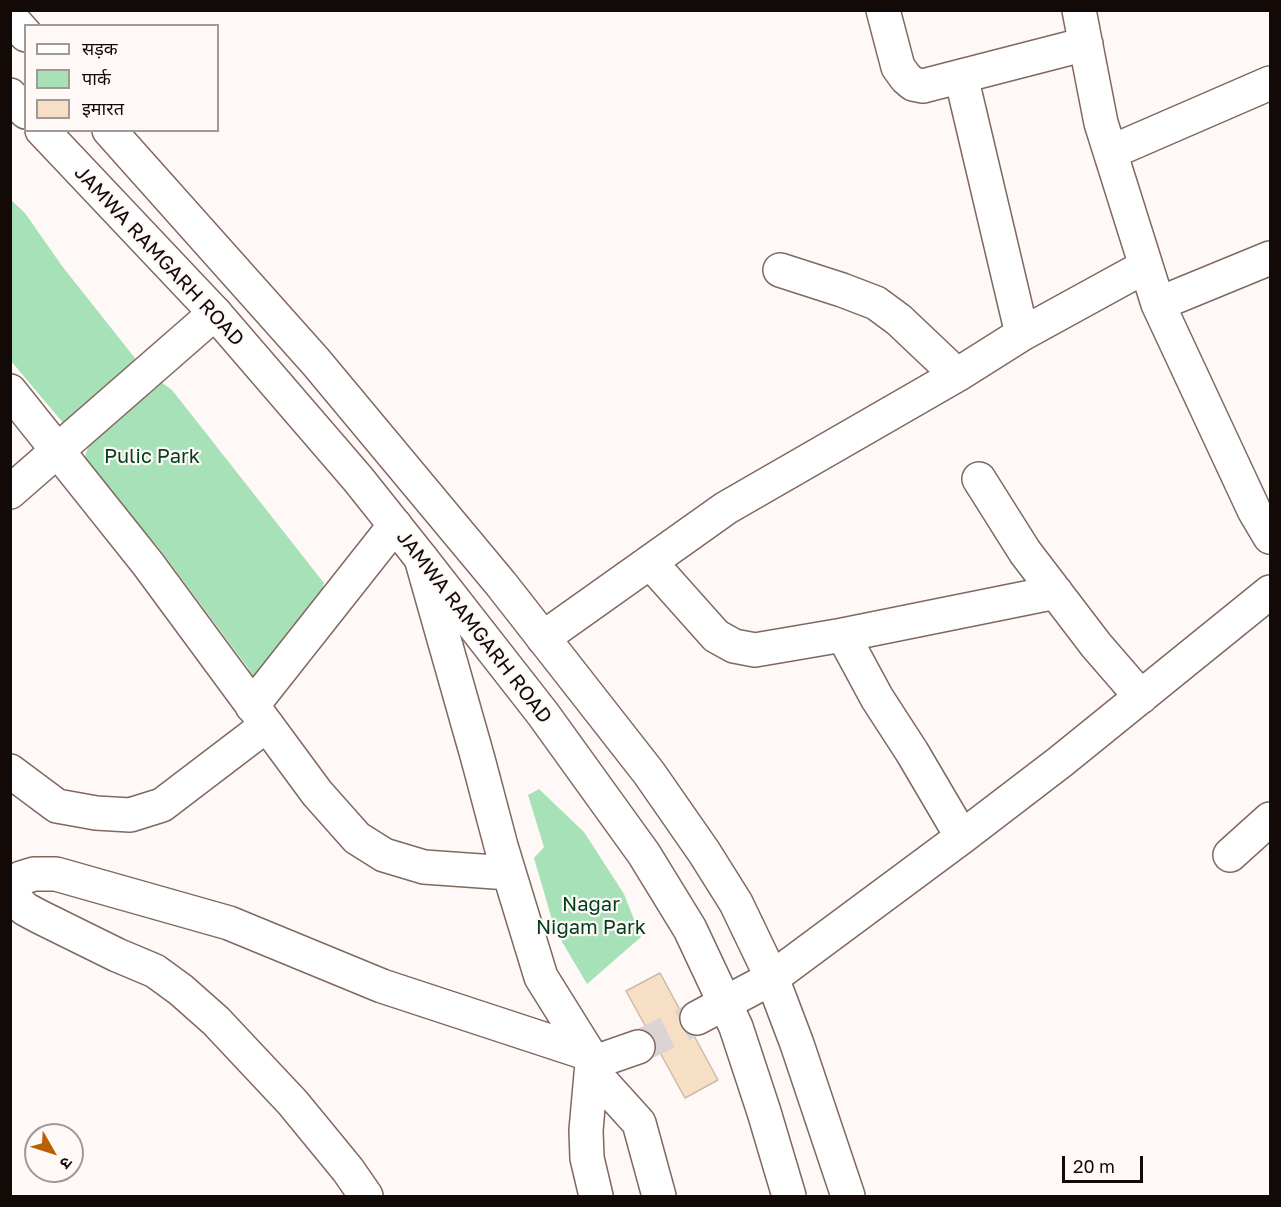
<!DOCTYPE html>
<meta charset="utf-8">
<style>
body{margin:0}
#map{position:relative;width:1281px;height:1207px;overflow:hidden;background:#fef8f6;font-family:"Golos Text","Noto Sans Devanagari",sans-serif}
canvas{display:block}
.frame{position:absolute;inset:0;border:12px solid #130a07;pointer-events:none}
.legend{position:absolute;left:24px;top:24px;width:195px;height:108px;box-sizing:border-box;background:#fef8f6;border:2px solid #a09996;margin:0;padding:8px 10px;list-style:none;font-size:18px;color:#130a07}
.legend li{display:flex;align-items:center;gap:12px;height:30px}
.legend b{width:30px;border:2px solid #a09996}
.north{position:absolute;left:24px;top:1123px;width:60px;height:60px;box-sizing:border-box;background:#fef8f6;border:2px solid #a09996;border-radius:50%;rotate:129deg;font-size:16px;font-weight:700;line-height:24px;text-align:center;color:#130a07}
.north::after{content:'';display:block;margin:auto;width:21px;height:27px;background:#ba6002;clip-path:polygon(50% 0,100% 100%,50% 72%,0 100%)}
.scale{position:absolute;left:1062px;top:1156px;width:81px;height:27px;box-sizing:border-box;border:3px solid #130a07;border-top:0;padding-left:8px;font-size:18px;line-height:21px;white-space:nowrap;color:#130a07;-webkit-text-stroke:4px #fef8f6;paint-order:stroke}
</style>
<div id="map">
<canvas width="1281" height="1207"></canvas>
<div class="frame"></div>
<ul class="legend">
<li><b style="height:8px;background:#fff"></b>सड़क</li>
<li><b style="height:16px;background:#a7e1b7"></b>पार्क</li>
<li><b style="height:16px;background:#f7dfc5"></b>इमारत</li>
</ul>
<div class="north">उ</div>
<div class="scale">20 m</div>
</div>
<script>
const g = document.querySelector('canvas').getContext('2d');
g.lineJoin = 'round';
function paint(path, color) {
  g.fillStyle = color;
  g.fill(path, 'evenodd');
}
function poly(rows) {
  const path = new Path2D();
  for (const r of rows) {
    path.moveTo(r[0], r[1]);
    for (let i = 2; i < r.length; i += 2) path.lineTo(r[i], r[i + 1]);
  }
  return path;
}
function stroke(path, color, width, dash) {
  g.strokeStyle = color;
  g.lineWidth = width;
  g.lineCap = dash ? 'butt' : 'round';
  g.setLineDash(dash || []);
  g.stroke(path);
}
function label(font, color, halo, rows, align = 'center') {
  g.font = font + ' "Golos Text",sans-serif';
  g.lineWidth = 4.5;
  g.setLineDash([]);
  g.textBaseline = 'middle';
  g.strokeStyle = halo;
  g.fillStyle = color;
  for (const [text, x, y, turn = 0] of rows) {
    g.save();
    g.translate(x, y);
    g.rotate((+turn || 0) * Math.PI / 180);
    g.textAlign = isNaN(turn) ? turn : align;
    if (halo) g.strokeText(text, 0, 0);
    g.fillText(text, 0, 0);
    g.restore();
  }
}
paint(poly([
 [10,199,25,213,62,266,142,367,64,424,11,361],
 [154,377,172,390,324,583,320,596,255,686,248,668,158,547,82,465,92,436],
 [539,789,584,832,624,894,641,937,587,984,555,930,534,858,544,847,528,795]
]), '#a7e1b7');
const building = poly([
 [660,973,718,1080,685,1098,626,991,660,973]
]);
paint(building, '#f7dfc5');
stroke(building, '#ccbaa6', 1.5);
stroke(poly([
 [638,1047,697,1018]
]), '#dbd4d2', 33, [33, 16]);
const minor = poly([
 [883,10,898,67,906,78,913,84,923,86,1086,44],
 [1079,10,1101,123,1158,304,1254,510,1270,537],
 [961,76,1022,334],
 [1111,152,1270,83],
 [780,270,842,290,876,303,899,320,957,375],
 [1158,304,1270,258],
 [10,391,148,564,317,793,357,838,384,855,424,867,509,873],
 [979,479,1025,552,1096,645,1141,697],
 [10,492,215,313],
 [421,558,478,759,501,846,541,977,589,1054,592,1063,638,1047],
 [650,562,716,636,734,646,755,650,843,635],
 [543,638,726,508,957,375,1022,334,1146,266],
 [252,706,395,525],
 [10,771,57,806,96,813,130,815,162,805,267,725],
 [962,837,912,752,877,698,843,635,1056,592],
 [1230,855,1270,819],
 [697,1018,772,978,962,837,1060,762,1270,592],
 [592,1063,586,1130,587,1158,596,1196],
 [592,1071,639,1123,659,1196],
 [366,1196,348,1170,293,1103,216,1021,181,990,155,971,117,955,40,917,25,909,18,902,14,893,16,886,21,878,34,874,56,874,229,923,382,986,589,1054]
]);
const highway = poly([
 [10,17,26,35],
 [10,95,26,112],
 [42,130,215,313,358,479,421,558,543,714,644,854,690,929,736,1027,764,1112,789,1196],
 [109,130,316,362,501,584,649,773,704,852,736,903,772,978,797,1044,848,1196]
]);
stroke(minor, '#80685f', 36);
stroke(highway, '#80685f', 36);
stroke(minor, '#fff', 33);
stroke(highway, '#fff', 33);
label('20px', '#130a07', '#fef8f6', [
 ["JAMWA RAMGARH ROAD",159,256,47],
 ["JAMWA RAMGARH ROAD",474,627,52]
]);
label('20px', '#003e1d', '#fef8f6', [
 ["Pulic Park",152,457],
 ["Nagar",591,905],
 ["Nigam Park",591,928]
]);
</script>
